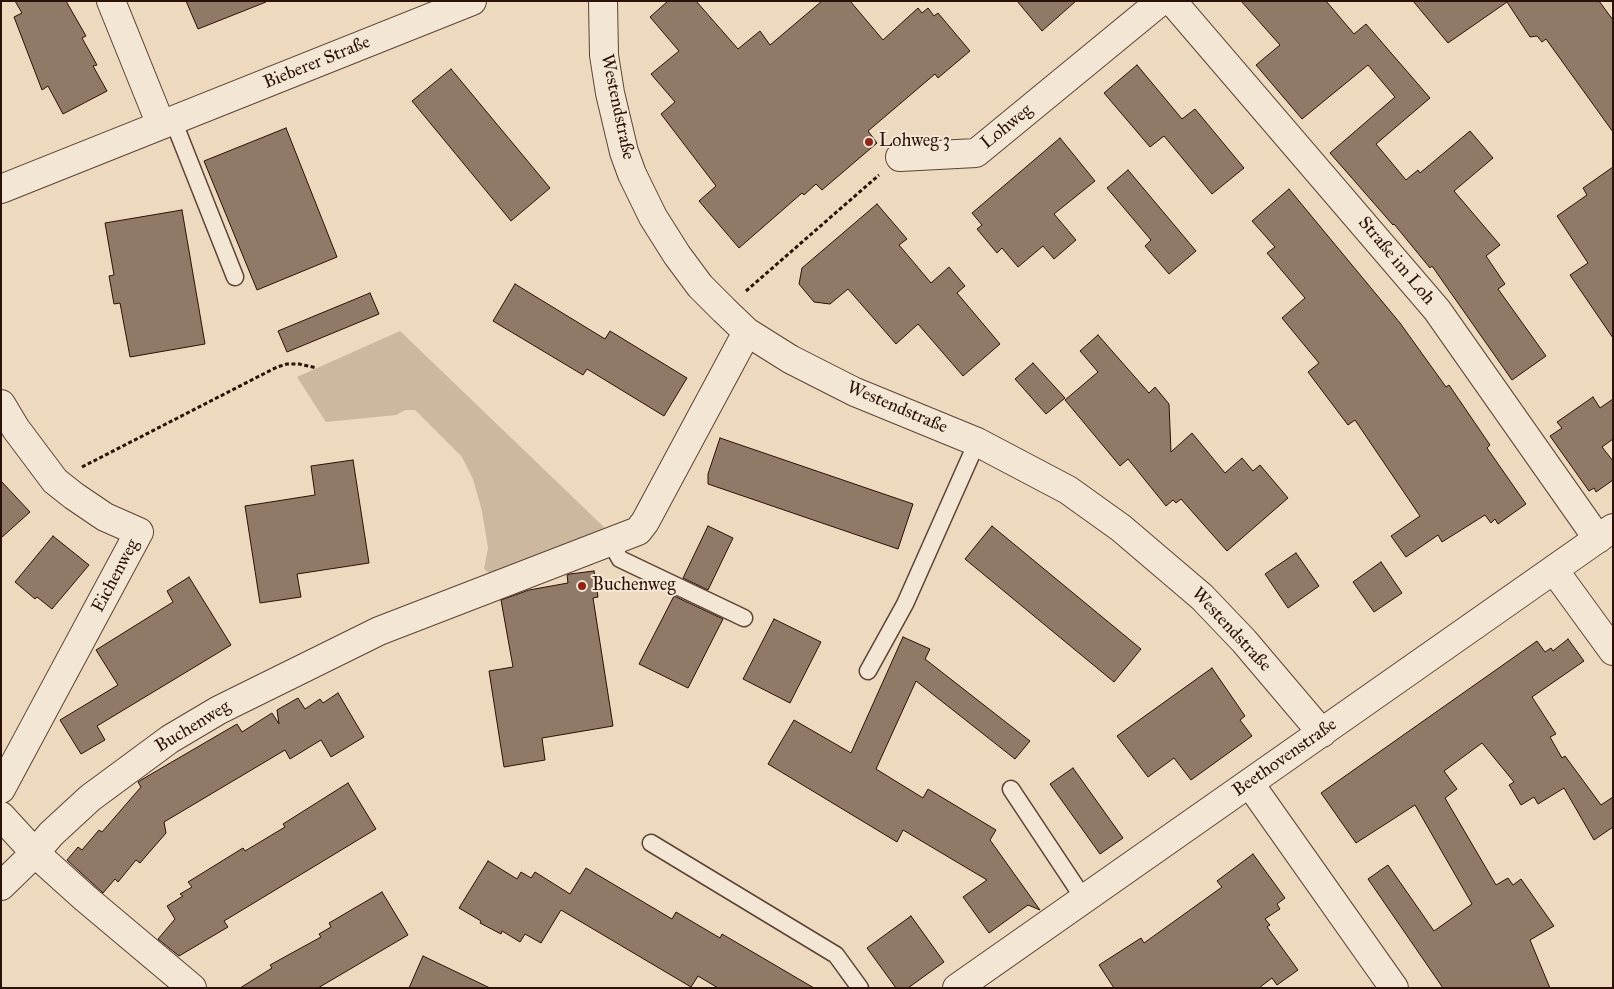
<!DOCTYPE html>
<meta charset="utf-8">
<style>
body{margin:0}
#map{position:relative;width:1614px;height:989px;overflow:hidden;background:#edd9be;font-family:"IM FELL Great Primer",serif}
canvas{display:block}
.frame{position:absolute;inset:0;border:2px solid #2b1107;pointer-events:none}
</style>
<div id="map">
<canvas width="1614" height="989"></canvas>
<div class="frame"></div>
</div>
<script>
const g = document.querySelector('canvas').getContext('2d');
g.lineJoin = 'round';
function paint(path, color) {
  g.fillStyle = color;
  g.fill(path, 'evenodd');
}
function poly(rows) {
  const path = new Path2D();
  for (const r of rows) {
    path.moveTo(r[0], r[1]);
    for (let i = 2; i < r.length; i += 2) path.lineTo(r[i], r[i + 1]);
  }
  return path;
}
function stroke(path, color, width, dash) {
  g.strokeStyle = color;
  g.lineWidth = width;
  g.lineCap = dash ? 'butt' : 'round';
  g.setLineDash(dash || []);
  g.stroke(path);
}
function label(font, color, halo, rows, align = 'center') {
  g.font = font + ' "IM FELL Great Primer",serif';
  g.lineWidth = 4;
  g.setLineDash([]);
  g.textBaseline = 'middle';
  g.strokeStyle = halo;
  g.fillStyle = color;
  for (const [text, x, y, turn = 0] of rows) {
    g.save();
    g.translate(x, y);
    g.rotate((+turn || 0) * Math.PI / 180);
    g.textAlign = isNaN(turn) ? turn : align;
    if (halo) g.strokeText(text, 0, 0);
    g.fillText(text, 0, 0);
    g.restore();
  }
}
paint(poly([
 [400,331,607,530,490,574,484,569,488,548,482,511,473,479,462,457,415,410,405,410,396,415,326,422,297,377]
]), '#ccb79f');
const building = poly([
 [15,1,66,1,86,36,82,38,97,65,93,66,107,91,63,114,48,86,42,90,14,17,22,13,15,1],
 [186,1,266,1,266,2,198,29,186,1],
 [668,1,696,1,738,49,760,31,770,45,822,1,850,1,883,40,918,8,922,13,928,8,934,16,938,13,970,51,938,78,935,74,868,131,877,143,822,190,816,184,804,195,802,193,739,248,699,201,716,186,661,114,675,102,651,74,679,51,650,17,668,1],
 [1017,1,1076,1,1042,31,1017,1],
 [1241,1,1326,1,1354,34,1366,24,1430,98,1376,144,1406,180,1418,170,1420,173,1470,131,1493,158,1454,191,1500,245,1486,256,1505,284,1498,289,1546,356,1512,380,1432,266,1430,268,1394,224,1393,225,1330,153,1395,97,1368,65,1302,119,1256,65,1280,45,1241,1],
 [1413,1,1599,1,1613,20,1613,132,1546,39,1542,42,1537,36,1530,37,1507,2,1448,43,1413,1],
 [1137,65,1182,119,1195,109,1244,168,1212,194,1164,136,1150,147,1104,93,1137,65],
 [451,69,550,188,511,221,412,101,451,69],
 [286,128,337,257,257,290,204,161,286,128],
 [1060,138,1095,181,1054,214,1076,240,1054,259,1043,246,1018,267,1002,248,997,253,977,229,982,225,972,213,1060,138],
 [1613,167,1613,338,1570,275,1588,263,1557,216,1587,195,1583,188,1613,167],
 [1128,170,1196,251,1169,274,1145,246,1151,240,1107,188,1128,170],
 [1289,189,1400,323,1446,387,1449,385,1490,445,1487,448,1526,504,1498,524,1495,519,1491,523,1485,515,1442,542,1438,535,1406,557,1391,536,1420,516,1355,420,1348,425,1308,372,1319,363,1282,318,1305,298,1267,253,1275,247,1252,221,1289,189],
 [877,204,907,239,899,245,931,283,949,267,965,286,957,293,1000,344,963,376,918,324,896,344,848,289,830,304,814,302,799,284,802,268,877,204],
 [182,210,205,344,130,357,120,303,114,304,109,276,114,275,105,223,182,210],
 [515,284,605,339,610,331,687,378,664,416,587,369,583,375,493,321,515,284],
 [370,293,379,314,287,352,278,331,370,293],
 [1098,335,1149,393,1155,387,1169,404,1171,452,1192,433,1225,473,1242,458,1253,471,1260,465,1288,498,1227,551,1181,499,1176,503,1173,500,1166,506,1128,459,1120,466,1065,400,1098,372,1080,351,1098,335],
 [1033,363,1065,398,1046,414,1015,379,1033,363],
 [1593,397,1600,408,1613,399,1613,439,1602,447,1613,461,1613,480,1596,492,1594,488,1589,491,1550,436,1562,428,1557,422,1593,397],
 [720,438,913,504,898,549,708,484,708,474,720,438],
 [353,460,369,563,297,574,301,597,260,603,245,506,315,495,311,466,353,460],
 [1,481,30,512,1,538,1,481],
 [708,526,733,538,708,590,683,578,708,526],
 [992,526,1141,649,1114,682,965,559,992,526],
 [53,536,89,565,52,609,37,597,35,599,15,582,53,536],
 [1296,553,1319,586,1288,608,1265,574,1296,553],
 [1381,562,1402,593,1374,612,1353,582,1381,562],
 [594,571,598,597,593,598,613,726,542,738,545,760,504,767,489,671,513,667,501,600,529,590,568,583,567,575,570,574,594,571],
 [189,577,231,645,97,726,105,740,81,754,60,720,118,685,96,650,173,602,167,591,189,577],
 [674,596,723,619,688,688,639,664,674,596],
 [774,619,821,642,790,703,743,679,774,619],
 [903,637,930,649,925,659,1030,741,1015,759,916,681,876,769,923,798,928,789,996,830,990,840,1040,910,1028,905,989,933,963,897,987,880,903,830,897,842,768,764,794,720,851,753,903,637],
 [1568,639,1584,661,1532,697,1556,734,1550,737,1562,758,1565,756,1601,805,1613,797,1613,827,1594,840,1564,788,1538,804,1534,797,1521,805,1509,785,1514,782,1482,743,1444,771,1457,789,1445,798,1496,885,1508,878,1513,885,1521,879,1554,926,1530,940,1550,988,1443,988,1368,879,1388,865,1434,931,1472,904,1415,805,1356,843,1321,793,1537,641,1545,652,1551,648,1553,651,1568,639],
 [1212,668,1245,716,1240,720,1252,736,1191,780,1174,758,1148,777,1117,736,1212,668],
 [338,693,364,737,331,757,321,740,290,759,285,750,164,822,166,833,140,863,136,860,118,882,115,879,103,893,67,860,78,847,82,850,99,830,102,832,141,787,138,782,141,780,237,724,242,732,272,713,279,724,277,710,298,698,305,709,320,699,323,703,338,693],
 [1073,768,1123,838,1100,854,1050,784,1073,768],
 [348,783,376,829,224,921,228,927,179,956,158,939,175,919,167,906,183,896,180,894,192,887,188,882,243,848,245,851,285,827,283,824,348,783],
 [1253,854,1285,898,1277,904,1280,909,1265,919,1270,925,1267,927,1298,970,1277,985,1272,978,1259,988,1114,988,1099,965,1141,938,1144,943,1222,887,1217,881,1253,854],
 [488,861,517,879,521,872,531,878,535,872,570,894,586,868,672,919,676,912,720,938,722,934,814,988,718,988,698,976,691,987,561,910,541,943,525,934,520,942,502,931,501,934,480,923,481,921,459,908,488,861],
 [382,892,408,935,318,988,240,988,272,968,270,965,321,937,319,934,331,927,329,923,382,892],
 [911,916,944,962,908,988,896,988,867,948,911,916],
 [423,956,490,988,409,988,423,956]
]);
paint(building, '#907966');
stroke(building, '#2b1107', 1);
const service = poly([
 [173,120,235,277],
 [611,543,620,559,744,618],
 [868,671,905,604,977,442],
 [1011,789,1084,899],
 [651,843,836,955,860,988]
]);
const minor = poly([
 [111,1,161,125],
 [603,1,604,55,610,93,624,152,632,174,653,217,677,255,700,286,724,310,747,332,790,359,855,392,977,442,1068,490,1121,528,1202,597,1244,641,1322,733],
 [1172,1,1437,310,1598,539],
 [900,157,976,153,1161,1],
 [1,189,472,1],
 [1,404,16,429,55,481,74,496,105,517,139,532,1,789],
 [1554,570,1613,651],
 [1250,784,1394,988],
 [1,816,35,853,85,898,192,988],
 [1,886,35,853,51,834,90,798,170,739,219,710,379,631,638,531,645,522,747,332],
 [957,988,1613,528]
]);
stroke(service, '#5c4335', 19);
stroke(minor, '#5c4335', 30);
stroke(poly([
 [746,291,879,175],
 [82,467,277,367,287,364,299,364,317,368]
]), '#2b1107', 3, [4, 2.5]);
stroke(service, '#f3e6d5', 16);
stroke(minor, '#f3e6d5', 28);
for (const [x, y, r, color] of [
 [869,142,5,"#8f2418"],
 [582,586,5,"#8f2418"]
]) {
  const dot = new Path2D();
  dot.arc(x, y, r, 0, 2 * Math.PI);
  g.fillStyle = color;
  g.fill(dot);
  stroke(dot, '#f3e6d5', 2);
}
label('18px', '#2b1107', '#f3e6d5', [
 ["Bieberer Straße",317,63,-22],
 ["Westendstraße",617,107,78],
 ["Lohweg",1007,127,-39],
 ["Straße im Loh",1396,261,50],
 ["Westendstraße",897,408,23],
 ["Eichenweg",116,576,-62],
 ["Westendstraße",1231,630,47],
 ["Buchenweg",193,727,-31],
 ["Beethovenstraße",1285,758,-35]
]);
label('18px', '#2b1107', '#f3e6d5', [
 ["Lohweg 3",879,142],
 ["Buchenweg",592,586]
], 'left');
</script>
